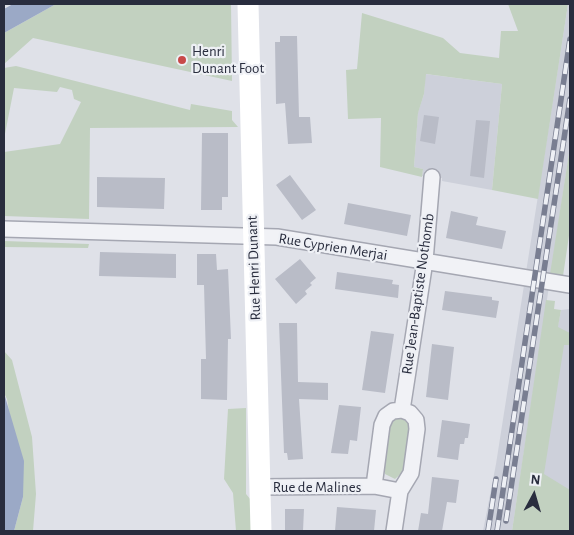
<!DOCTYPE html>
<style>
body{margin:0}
#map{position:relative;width:574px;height:535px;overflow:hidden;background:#dfe1e8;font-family:"Alegreya Sans",sans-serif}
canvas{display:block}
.frame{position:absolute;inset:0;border:5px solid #292d3e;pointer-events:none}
.north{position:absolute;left:509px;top:470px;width:50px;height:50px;-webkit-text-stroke:4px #eef0f5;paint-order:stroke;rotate:6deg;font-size:14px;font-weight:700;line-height:20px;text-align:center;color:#292d3e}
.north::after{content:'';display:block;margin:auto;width:18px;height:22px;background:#292d3e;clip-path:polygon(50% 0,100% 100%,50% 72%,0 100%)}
</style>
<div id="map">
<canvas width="574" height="535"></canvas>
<div class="frame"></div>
<div class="north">N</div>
</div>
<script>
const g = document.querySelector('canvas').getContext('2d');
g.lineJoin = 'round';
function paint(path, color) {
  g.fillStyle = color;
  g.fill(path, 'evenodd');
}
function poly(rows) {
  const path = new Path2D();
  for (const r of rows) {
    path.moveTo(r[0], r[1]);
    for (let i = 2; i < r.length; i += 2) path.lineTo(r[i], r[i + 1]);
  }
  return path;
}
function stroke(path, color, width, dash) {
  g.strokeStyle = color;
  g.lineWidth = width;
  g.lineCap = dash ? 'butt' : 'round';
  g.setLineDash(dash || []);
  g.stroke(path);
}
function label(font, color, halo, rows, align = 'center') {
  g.font = font + ' "Alegreya Sans",sans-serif';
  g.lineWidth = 4.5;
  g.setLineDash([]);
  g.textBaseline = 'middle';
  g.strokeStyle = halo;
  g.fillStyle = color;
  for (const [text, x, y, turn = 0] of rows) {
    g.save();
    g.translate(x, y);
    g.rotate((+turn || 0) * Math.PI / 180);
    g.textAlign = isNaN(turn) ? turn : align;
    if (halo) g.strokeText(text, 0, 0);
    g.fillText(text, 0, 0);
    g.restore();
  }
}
paint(poly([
 [568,4,570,4,570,147,512,531,483,531,496,464],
 [425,74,502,84,492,190,442,181,442,178,422,176,423,169,414,167,418,112,424,94],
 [570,309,570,531,518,531,561,310]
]), '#cdd0da');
paint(poly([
 [56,4,231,4,232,81,33,38,4,64,4,33],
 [508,4,568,4,538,199,492,190,502,84,426,74,424,94,418,113,414,167,423,169,422,177,380,167,381,118,348,119,346,70,357,69,362,13,443,38,460,53,499,58,501,31,518,31],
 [16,66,190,110,191,104,232,111,232,120,238,127,90,128,89,219,4,216,4,152,60,144,81,102,74,99,72,90,60,87,57,92,14,88,4,139,4,68],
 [570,147,570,229,563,276,550,274],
 [4,241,89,244,88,248,4,247],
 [546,300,555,301,554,309,561,310,558,327,570,333,570,345,564,345,544,474,570,490,570,531,512,531],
 [4,351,12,360,32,437,36,494,33,531,14,531,23,497,7,399,4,393],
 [246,408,246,494,251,500,252,531,236,531,233,493,224,479,228,409],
 [398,417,408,422,409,428,403,472,395,479,385,474,384,469,390,425,392,420]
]), '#c2d1c0');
paint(poly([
 [13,4,56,4,4,33,4,9],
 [4,393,24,461,23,497,14,531,4,531]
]), '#9ba9c6');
paint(poly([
 [280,36,297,36,299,117,310,117,312,143,288,144,285,103,276,104,275,42,280,42],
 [424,115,439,117,435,144,420,141],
 [476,120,490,121,484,178,470,176],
 [202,133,228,133,228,197,222,197,222,210,201,210],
 [290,175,316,210,302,220,276,185],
 [97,177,165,178,164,209,97,207],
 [348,203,411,215,407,236,344,224],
 [451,211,478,217,476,225,506,231,502,249,446,238],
 [100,252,176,254,176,278,99,276],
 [197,254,216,254,217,270,228,269,231,339,228,339,227,400,201,399,201,359,206,359,204,285,197,285],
 [300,259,316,278,310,283,312,285,305,291,307,294,296,304,275,279],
 [337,272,393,280,392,284,399,285,398,298,335,289],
 [445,291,492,297,492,300,499,301,496,318,442,310],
 [279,323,297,323,298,382,328,383,328,400,299,399,303,459,288,460,287,453,284,453],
 [371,331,394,334,385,393,362,390],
 [432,344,454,347,448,400,426,397],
 [339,405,361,407,357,441,350,440,348,454,331,453],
 [442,420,470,424,468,438,465,438,464,444,460,444,458,460,437,457],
 [432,477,459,480,456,503,447,502,442,531,418,531,421,513,428,514],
 [337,507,376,510,374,531,335,531],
 [285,509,304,509,303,531,285,531]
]), '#b9bcc7');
const street = poly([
 [4,229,277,237,570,285],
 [402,410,425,261,432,177],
 [374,486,382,425,386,416,393,411,402,410,410,413,416,420,417,429,411,473,400,491,394,531],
 [260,487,374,486,400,491]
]);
stroke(street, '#a5a7b2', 18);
stroke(street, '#f1f2f6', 15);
stroke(poly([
 [248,4,261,531]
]), '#fff', 21);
const rail = poly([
 [506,521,570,99],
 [488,531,496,479],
 [497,531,570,39]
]);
stroke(rail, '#797e91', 5.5);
stroke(rail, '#eef0f5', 4, [11]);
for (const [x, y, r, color] of [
 [182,60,5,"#c84948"]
]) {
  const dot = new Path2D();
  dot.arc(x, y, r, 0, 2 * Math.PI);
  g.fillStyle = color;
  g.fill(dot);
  stroke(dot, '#eef0f5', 2);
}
label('15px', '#292d3e', '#eef0f5', [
 ["Henri",192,51],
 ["Dunant Foot",192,68]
], 'left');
label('15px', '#292d3e', '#eef0f5', [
 ["Rue Cyprien Merjai",333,247,9],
 ["Rue Henri Dunant",254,268,-92],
 ["Rue Jean-Baptiste Nothomb",418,294,-82],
 ["Rue de Malines",317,487]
]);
</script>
